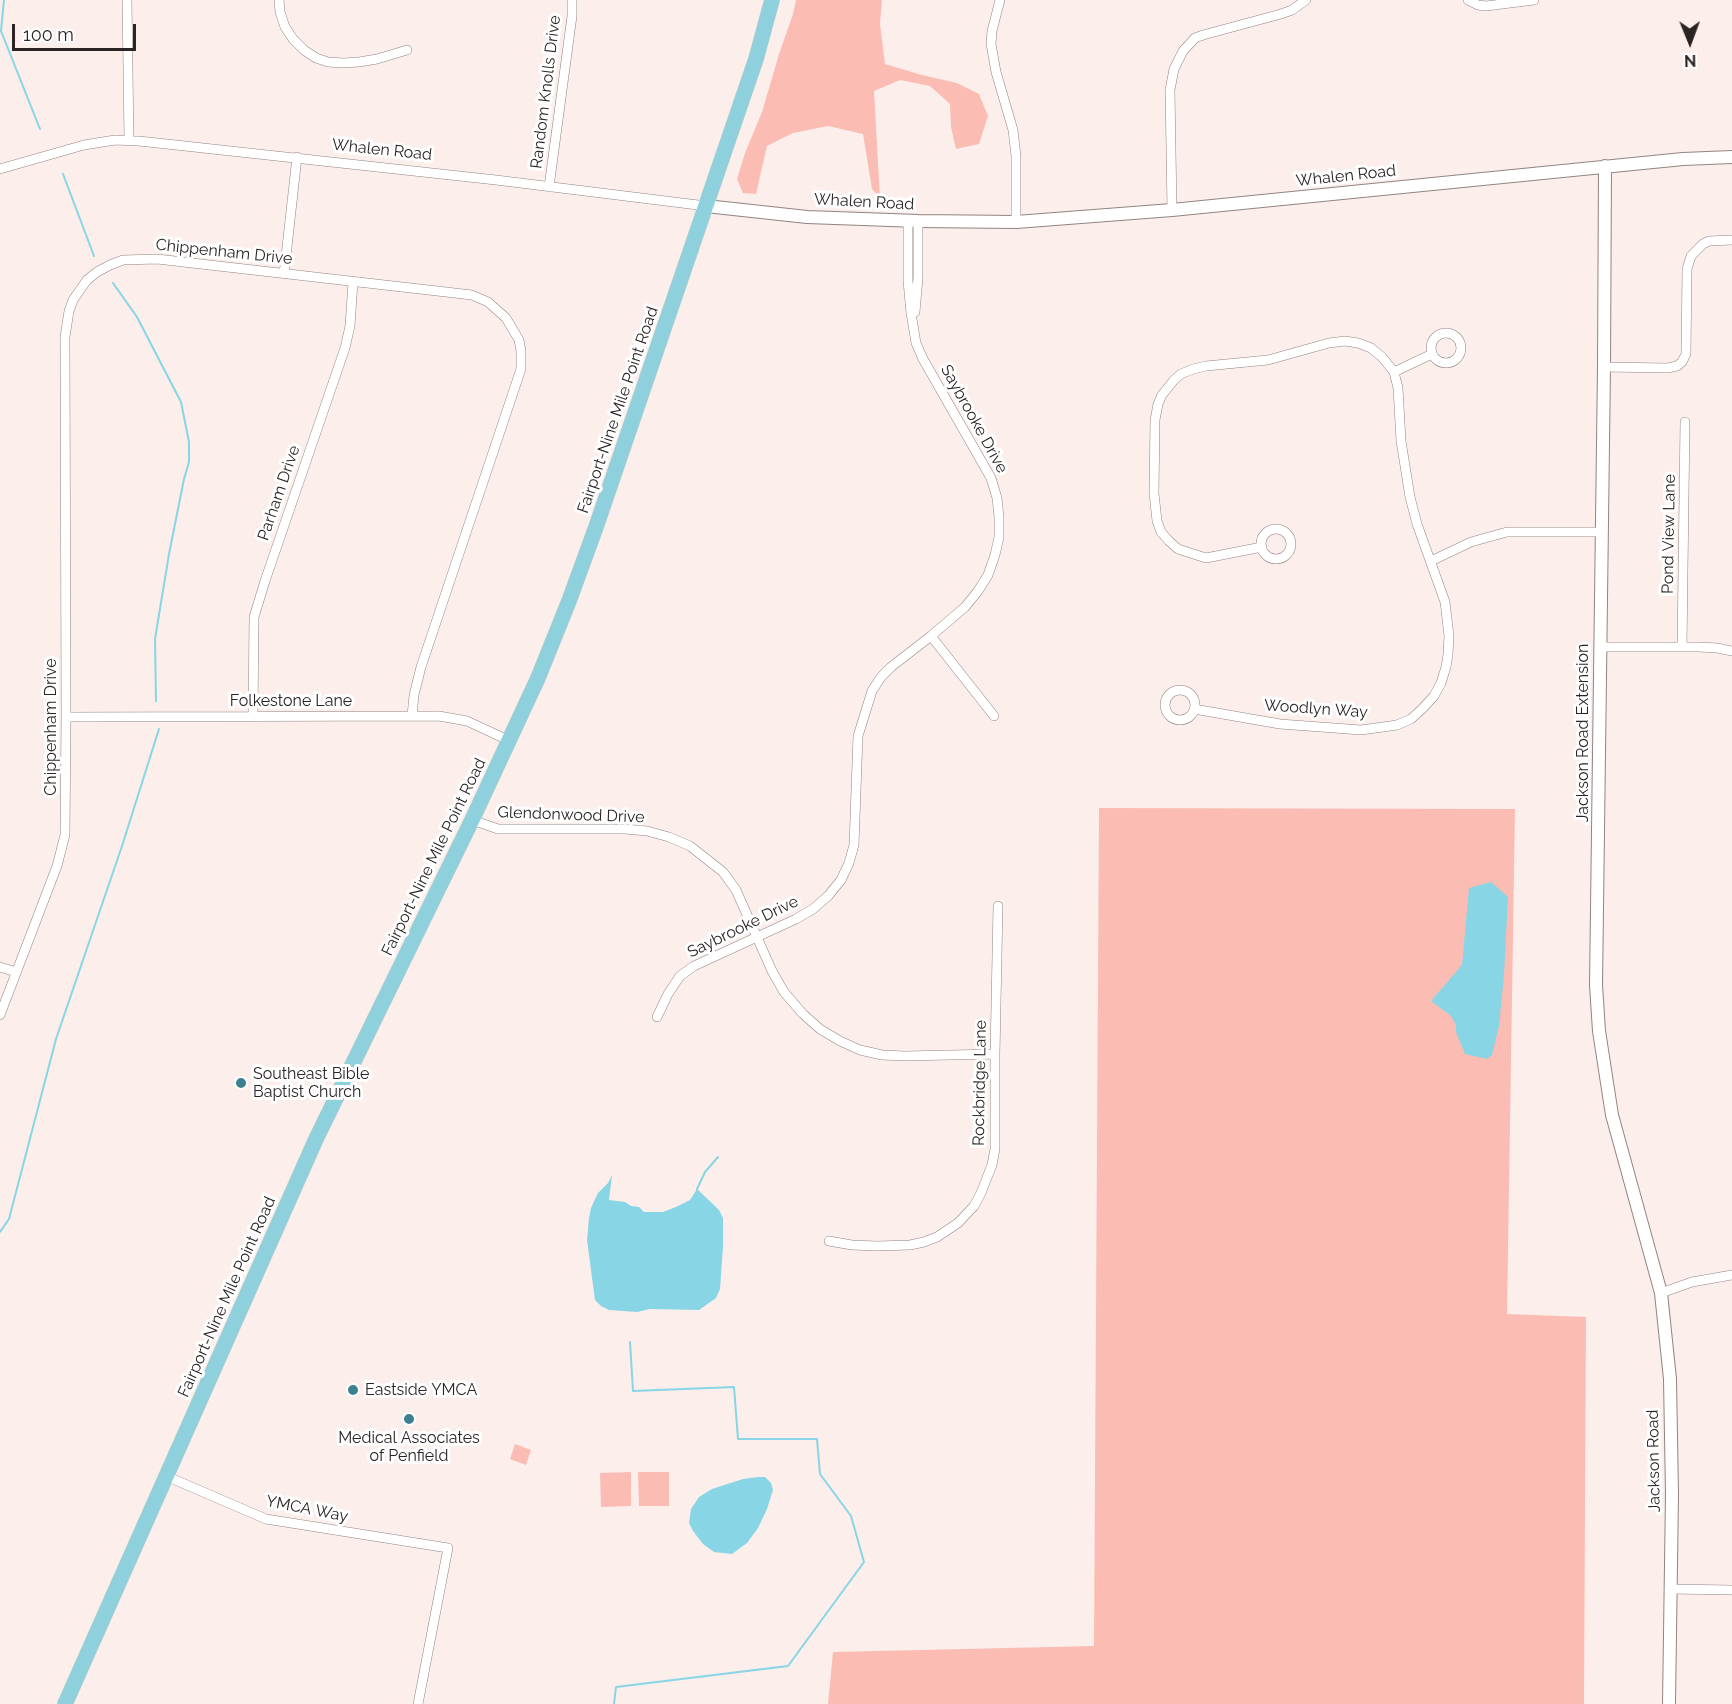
<!DOCTYPE html>
<style>
body{margin:0}
#map{position:relative;width:1732px;height:1704px;overflow:hidden;background:#fceeeb;font-family:Raleway,sans-serif}
canvas{display:block}
.north{position:absolute;left:1660px;top:12px;width:60px;height:60px;-webkit-text-stroke:4px #fff;paint-order:stroke;rotate:179deg;font-size:16px;font-weight:700;line-height:24px;text-align:center;color:#2a2524}
.north::after{content:'';display:block;margin:auto;width:21px;height:27px;background:#2a2524;clip-path:polygon(50% 0,100% 100%,50% 72%,0 100%)}
.scale{position:absolute;left:12px;top:24px;width:124px;height:27px;box-sizing:border-box;border:3px solid #2a2524;border-top:0;padding-left:8px;font-size:18px;line-height:21px;white-space:nowrap;color:#2a2524;-webkit-text-stroke:4px #fff;paint-order:stroke}
</style>
<div id="map">
<canvas width="1732" height="1704"></canvas>
<div class="north">N</div>
<div class="scale">100 m</div>
</div>
<script>
const g = document.querySelector('canvas').getContext('2d');
g.lineJoin = 'round';
function paint(path, color) {
  g.fillStyle = color;
  g.fill(path, 'evenodd');
}
function poly(rows) {
  const path = new Path2D();
  for (const r of rows) {
    if (r.length === 3) {
      path.moveTo(r[0] + r[2], r[1]);
      path.arc(r[0], r[1], r[2], 0, 2 * Math.PI);
      continue;
    }
    path.moveTo(r[0], r[1]);
    for (let i = 2; i < r.length; i += 2) path.lineTo(r[i], r[i + 1]);
  }
  return path;
}
function stroke(path, color, width, dash) {
  g.strokeStyle = color;
  g.lineWidth = width;
  g.lineCap = dash ? 'butt' : 'round';
  g.setLineDash(dash || []);
  g.stroke(path);
}
function label(font, color, halo, rows, align = 'center') {
  g.font = font + ' Raleway,sans-serif';
  g.lineWidth = 6;
  g.setLineDash([]);
  g.textBaseline = 'middle';
  g.strokeStyle = halo;
  g.fillStyle = color;
  for (const [text, x, y, turn = 0] of rows) {
    g.save();
    g.translate(x, y);
    g.rotate((+turn || 0) * Math.PI / 180);
    g.textAlign = isNaN(turn) ? turn : align;
    if (halo) g.strokeText(text, 0, 0);
    g.fillText(text, 0, 0);
    g.restore();
  }
}
paint(poly([
 [796,0,882,0,880,24,885,64,922,75,957,83,979,94,988,116,979,144,956,149,951,127,950,104,930,86,900,80,874,91,880,198,872,189,863,134,828,126,793,133,767,146,756,194,743,193,737,179,745,153,762,112,779,54,793,14],
 [1099,808,1515,809,1507,1314,1586,1317,1584,1704,828,1704,833,1652,1094,1646],
 [515,1444,531,1450,526,1465,510,1459],
 [631,1472,631,1506,601,1507,600,1473],
 [638,1472,669,1472,669,1506,639,1506]
]), '#fbbdb3');
paint(poly([
 [1491,882,1508,897,1504,975,1499,1026,1492,1055,1487,1059,1465,1054,1456,1032,1456,1025,1451,1016,1431,1001,1462,965,1469,888],
 [612,1175,609,1200,625,1202,631,1206,639,1207,644,1212,663,1212,676,1207,690,1200,697,1189,719,1210,723,1218,723,1247,720,1289,716,1298,699,1310,650,1309,637,1312,609,1310,601,1306,595,1300,587,1240,589,1218,591,1208,598,1193,608,1183],
 [758,1477,765,1477,771,1483,773,1490,767,1509,758,1528,747,1543,732,1554,714,1552,703,1544,693,1531,689,1523,691,1509,699,1497,712,1489,743,1479]
]), '#87d5e5');
stroke(poly([
 [4,0,1,31,40,129],
 [63,174,94,256],
 [113,283,137,317,181,402,189,442,189,462,184,479,169,554,155,639,156,701],
 [697,1189,705,1172,718,1157],
 [0,1232,9,1219,56,1039,122,846,159,729],
 [614,1704,616,1687,788,1666,864,1562,851,1516,820,1474,817,1439,738,1439,734,1387,633,1391,630,1342]
]), '#87d5e5', 2);
const minor = poly([
 [127,0,129,140],
 [279,0,280,12,285,27,293,39,304,50,316,58,328,62,343,63,359,62,377,59,407,50],
 [1000,0,992,31,991,44,996,72,1013,130,1016,156,1016,222],
 [1468,0,1478,5,1486,6,1534,0],
 [0,169,84,145,115,140,139,141,496,180,706,206],
 [549,187,572,16,572,0],
 [1172,210,1170,90,1174,69,1183,51,1195,38,1203,35,1281,14,1292,10,1306,0],
 [284,274,297,157],
 [915,312,918,278,918,221],
 [1446,348,15],
 [1604,367,1668,368,1677,366,1682,362,1686,354,1687,269,1691,256,1703,244,1709,241,1732,240],
 [1394,372,1432,354],
 [1276,544,15],
 [1431,561,1471,542,1507,532,1602,532],
 [931,636,994,716],
 [1600,647,1699,647,1717,648,1732,651],
 [1682,647,1685,422],
 [1180,705,15],
 [1194,709,1280,724,1361,730,1383,727,1397,725,1411,719,1422,709,1434,696,1441,683,1446,667,1448,654,1449,636,1445,602,1417,524,1410,497,1401,441,1398,388,1394,372,1382,357,1371,348,1358,343,1345,341,1329,343,1268,360,1206,366,1193,369,1181,374,1174,380,1162,395,1158,404,1155,420,1154,493,1157,521,1161,532,1169,541,1178,549,1206,558,1262,547],
 [253,716,254,617,265,581,345,348,350,326,353,282],
 [66,717,439,716,467,721,510,741],
 [472,820,498,829,625,829,647,831,669,837,690,846,723,872,736,890,772,971,784,992,803,1014,820,1029,840,1041,860,1050,882,1055,905,1056,995,1054],
 [0,967,16,972],
 [0,1015,57,866,65,835,66,717,65,337,69,311,73,300,87,280,97,272,110,265,123,260,157,259,472,295,488,302,506,318,519,340,521,351,521,369,421,667,414,695,412,716],
 [657,1017,668,994,680,976,694,966,796,919,813,909,828,896,841,880,849,863,854,845,858,736,872,691,881,677,891,667,931,636,965,607,978,591,988,575,995,555,999,537,999,517,997,498,991,478,923,359,916,343,911,313,908,281,908,221],
 [829,1241,852,1245,877,1246,910,1245,924,1242,937,1237,958,1223,974,1206,981,1193,992,1165,995,1149,995,1054,998,906],
 [1661,1293,1692,1282,1732,1275],
 [166,1476,266,1519,448,1548,418,1704],
 [1671,1589,1732,1590]
]);
const tertiary = poly([
 [1605,166,1604,367,1596,985,1599,1031,1612,1115,1661,1293,1670,1379,1672,1494,1669,1704],
 [706,206,807,217,918,221,1016,222,1172,210,1683,159,1732,157]
]);
const primary = poly([
 [65,1704,316,1139,472,820,538,678,569,601,596,527,756,59,772,0]
]);
stroke(minor, '#918482', 10);
stroke(tertiary, '#918482', 14);
stroke(primary, '#d0cfcf', 16);
stroke(minor, '#fff', 9);
stroke(tertiary, '#fff', 12);
stroke(primary, '#8ed0dc', 15);
for (const [x, y, r, color] of [
 [241,1083,6,"#3c818f"],
 [353,1390,6,"#3c818f"],
 [409,1419,6,"#3c818f"]
]) {
  const dot = new Path2D();
  dot.arc(x, y, r, 0, 2 * Math.PI);
  g.fillStyle = color;
  g.fill(dot);
  stroke(dot, '#fff', 2);
}
label('16px', '#2a2524', '#fff', [
 ["Random Knolls Drive",546,92,-83],
 ["Whalen Road",382,150,6],
 ["Whalen Road",1346,176,-6],
 ["Whalen Road",864,202,3],
 ["Chippenham Drive",224,252,6],
 ["Fairport-Nine Mile Point Road",618,410,-71],
 ["Saybrooke Drive",974,419,61],
 ["Parham Drive",279,493,-71],
 ["Pond View Lane",1669,534,-89],
 ["Folkestone Lane",291,701],
 ["Woodlyn Way",1316,709,4],
 ["Chippenham Drive",51,727,-90],
 ["Jackson Road Extension",1583,733,-90],
 ["Glendonwood Drive",571,815,2],
 ["Fairport-Nine Mile Point Road",434,857,-64],
 ["Saybrooke Drive",743,927,-26],
 ["Rockbridge Lane",980,1083,-89],
 ["Fairport-Nine Mile Point Road",227,1297,-66],
 ["Jackson Road",1654,1461,-91],
 ["YMCA Way",307,1509,11]
]);
label('16px', '#2a2524', '#fff', [
 ["Southeast Bible",253,1074],
 ["Baptist Church",253,1092],
 ["Eastside YMCA",365,1390],
 ["Medical Associates",409,1438,"center"],
 ["of Penfield",409,1456,"center"]
], 'left');
</script>
